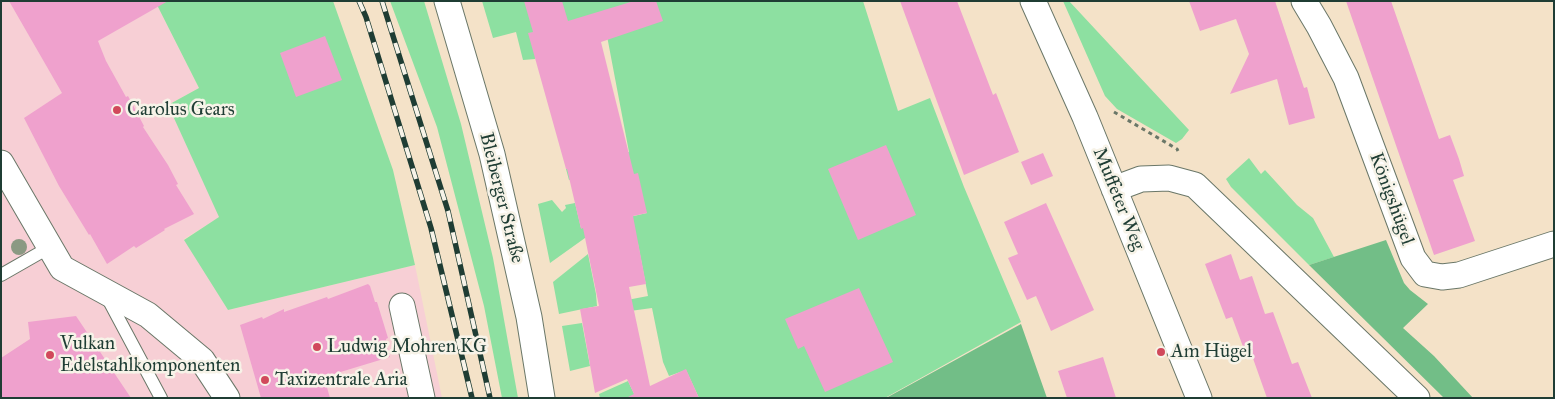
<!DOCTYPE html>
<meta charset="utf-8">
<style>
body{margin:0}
#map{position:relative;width:1555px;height:399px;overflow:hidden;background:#f4e2c8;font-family:"IM FELL Great Primer",serif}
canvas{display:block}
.frame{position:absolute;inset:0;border:2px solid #1f3d34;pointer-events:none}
</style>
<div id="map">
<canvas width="1555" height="399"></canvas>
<div class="frame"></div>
</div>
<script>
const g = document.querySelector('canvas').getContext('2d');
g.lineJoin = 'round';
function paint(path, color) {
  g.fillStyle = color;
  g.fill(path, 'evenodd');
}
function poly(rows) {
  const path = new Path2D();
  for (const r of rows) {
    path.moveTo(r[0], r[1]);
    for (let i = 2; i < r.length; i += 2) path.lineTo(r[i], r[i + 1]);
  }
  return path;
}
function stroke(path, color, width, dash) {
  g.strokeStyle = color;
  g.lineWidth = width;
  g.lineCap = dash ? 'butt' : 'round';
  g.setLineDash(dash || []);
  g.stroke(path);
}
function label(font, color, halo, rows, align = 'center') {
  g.font = font + ' "IM FELL Great Primer",serif';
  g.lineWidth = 5;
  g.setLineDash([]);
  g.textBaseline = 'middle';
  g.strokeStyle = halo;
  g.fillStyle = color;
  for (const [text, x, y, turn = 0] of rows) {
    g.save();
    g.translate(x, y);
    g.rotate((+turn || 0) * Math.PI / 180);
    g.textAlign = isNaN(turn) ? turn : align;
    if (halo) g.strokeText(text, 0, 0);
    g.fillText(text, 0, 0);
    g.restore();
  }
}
paint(poly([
 [1,1,155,1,199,88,168,105,220,217,184,239,228,310,415,265,442,398,1,398]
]), '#f7cfd5');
paint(poly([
 [155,1,333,1,393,170,415,265,228,310,184,240,219,217,168,105,199,88],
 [390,1,424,1,461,124,493,258,518,398,502,398,484,306,437,127],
 [482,1,863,1,898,111,930,98,964,187,1021,322,885,398,699,398,686,370,669,376,663,362,652,308,608,314,606,304,648,296,638,244,612,233,585,238,550,263,538,204,552,200,562,212,566,208,565,205,575,203,581,228,647,213,610,180,607,170,569,180,566,169,629,152,607,36,537,53,535,59,523,60,516,32,493,38],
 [1063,1,1069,1,1189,130,1182,139,1176,143,1117,109,1105,96],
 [1249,158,1261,174,1265,170,1297,205,1313,218,1334,257,1309,265,1231,187,1226,179],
 [588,254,596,294,597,306,559,314,553,282],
 [582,323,590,366,570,371,562,326],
 [628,381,636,398,600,398,599,394]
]), '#8de0a1');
paint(poly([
 [1386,240,1404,283,1410,290,1428,304,1403,328,1434,356,1473,398,1444,398,1309,265],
 [1021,324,1047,398,886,398]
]), '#72be87');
paint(poly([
 [9,1,168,1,98,41,106,61,126,97,128,96,144,126,143,127,168,165,178,184,176,185,194,214,164,229,165,230,136,248,134,246,107,264,90,234,89,235,59,186,24,118,62,93],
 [524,1,562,1,568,21,634,1,656,1,663,21,601,42,634,174,638,173,647,213,633,216,646,284,629,287,650,386,686,369,699,398,626,398,634,394,627,379,595,393,580,309,599,306,583,228,581,229,567,169,566,169,528,33,533,32],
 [900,1,957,1,993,95,996,93,1019,152,964,175],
 [1189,1,1275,1,1304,88,1307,87,1315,118,1289,125,1277,79,1230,94,1249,54,1236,19,1200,31],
 [1346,1,1391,1,1439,139,1450,135,1459,159,1464,176,1453,180,1475,241,1434,255],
 [325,36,342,80,296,97,280,53],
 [886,145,916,215,858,240,828,169],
 [1043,153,1053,176,1031,185,1021,162],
 [1046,203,1094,310,1051,331,1036,296,1027,300,1008,258,1018,254,1004,222],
 [1231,254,1240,280,1252,276,1265,314,1273,312,1292,364,1298,362,1312,398,1267,398,1250,350,1245,352,1232,317,1226,319,1205,264],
 [368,284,370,286,375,302,377,302,388,338,386,339,390,357,324,377,330,398,261,398,240,325,262,317,263,319,284,309,284,312,327,297,328,299],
 [859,288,893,362,825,392,804,346,798,349,785,319],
 [76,316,131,398,1,398,1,358,30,339,28,322],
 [1103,357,1116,398,1067,398,1058,371]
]), '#efa1cd');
const service = poly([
 [1,275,50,247],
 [107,297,161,398]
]);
const minor = poly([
 [447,1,492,154,529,317,542,398],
 [1033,1,1085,117,1199,398],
 [1304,1,1319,26,1346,78,1413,258,1425,274,1442,277,1459,275,1554,244],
 [1,163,62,268,148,315,202,360,227,398],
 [1114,189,1141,179,1169,178,1195,185,1417,398],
 [402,306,422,398]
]);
stroke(service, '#6a7768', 14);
stroke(minor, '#6a7768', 27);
stroke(poly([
 [1114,112,1177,149,1178,151]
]), '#6a7768', 3, [4, 4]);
stroke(service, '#fff', 12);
stroke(minor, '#fff', 25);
const rail = poly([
 [359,1,366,17,431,228,472,398],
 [382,1,448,211,490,398]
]);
stroke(rail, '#1f3d34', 5.5);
stroke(rail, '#f7f3e8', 4, [11]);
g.fillStyle = '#8b9983';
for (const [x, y] of [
 [19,247]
]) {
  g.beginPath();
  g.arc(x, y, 8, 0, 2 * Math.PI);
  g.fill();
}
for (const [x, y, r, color] of [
 [117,110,5,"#d1495b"],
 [317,347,5,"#d1495b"],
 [1161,352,5,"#d1495b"],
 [50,355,5,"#d1495b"],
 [265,380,5,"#d1495b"]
]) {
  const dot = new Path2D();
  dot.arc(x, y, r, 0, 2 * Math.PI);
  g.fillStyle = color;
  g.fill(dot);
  stroke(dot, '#f7f3e8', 2);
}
label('19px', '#1f3d34', '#f7f3e8', [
 ["Carolus Gears",127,110],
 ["Vulkan",60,344],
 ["Edelstahlkomponenten",60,366],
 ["Ludwig Mohren KG",327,347],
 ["Am Hügel",1171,352],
 ["Taxizentrale Aria",275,380]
], 'left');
label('19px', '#1f3d34', '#f7f3e8', [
 ["Bleiberger Straße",501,198,76],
 ["Muffeter Weg",1118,199,68],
 ["Königshügel",1391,199,70]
]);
</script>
